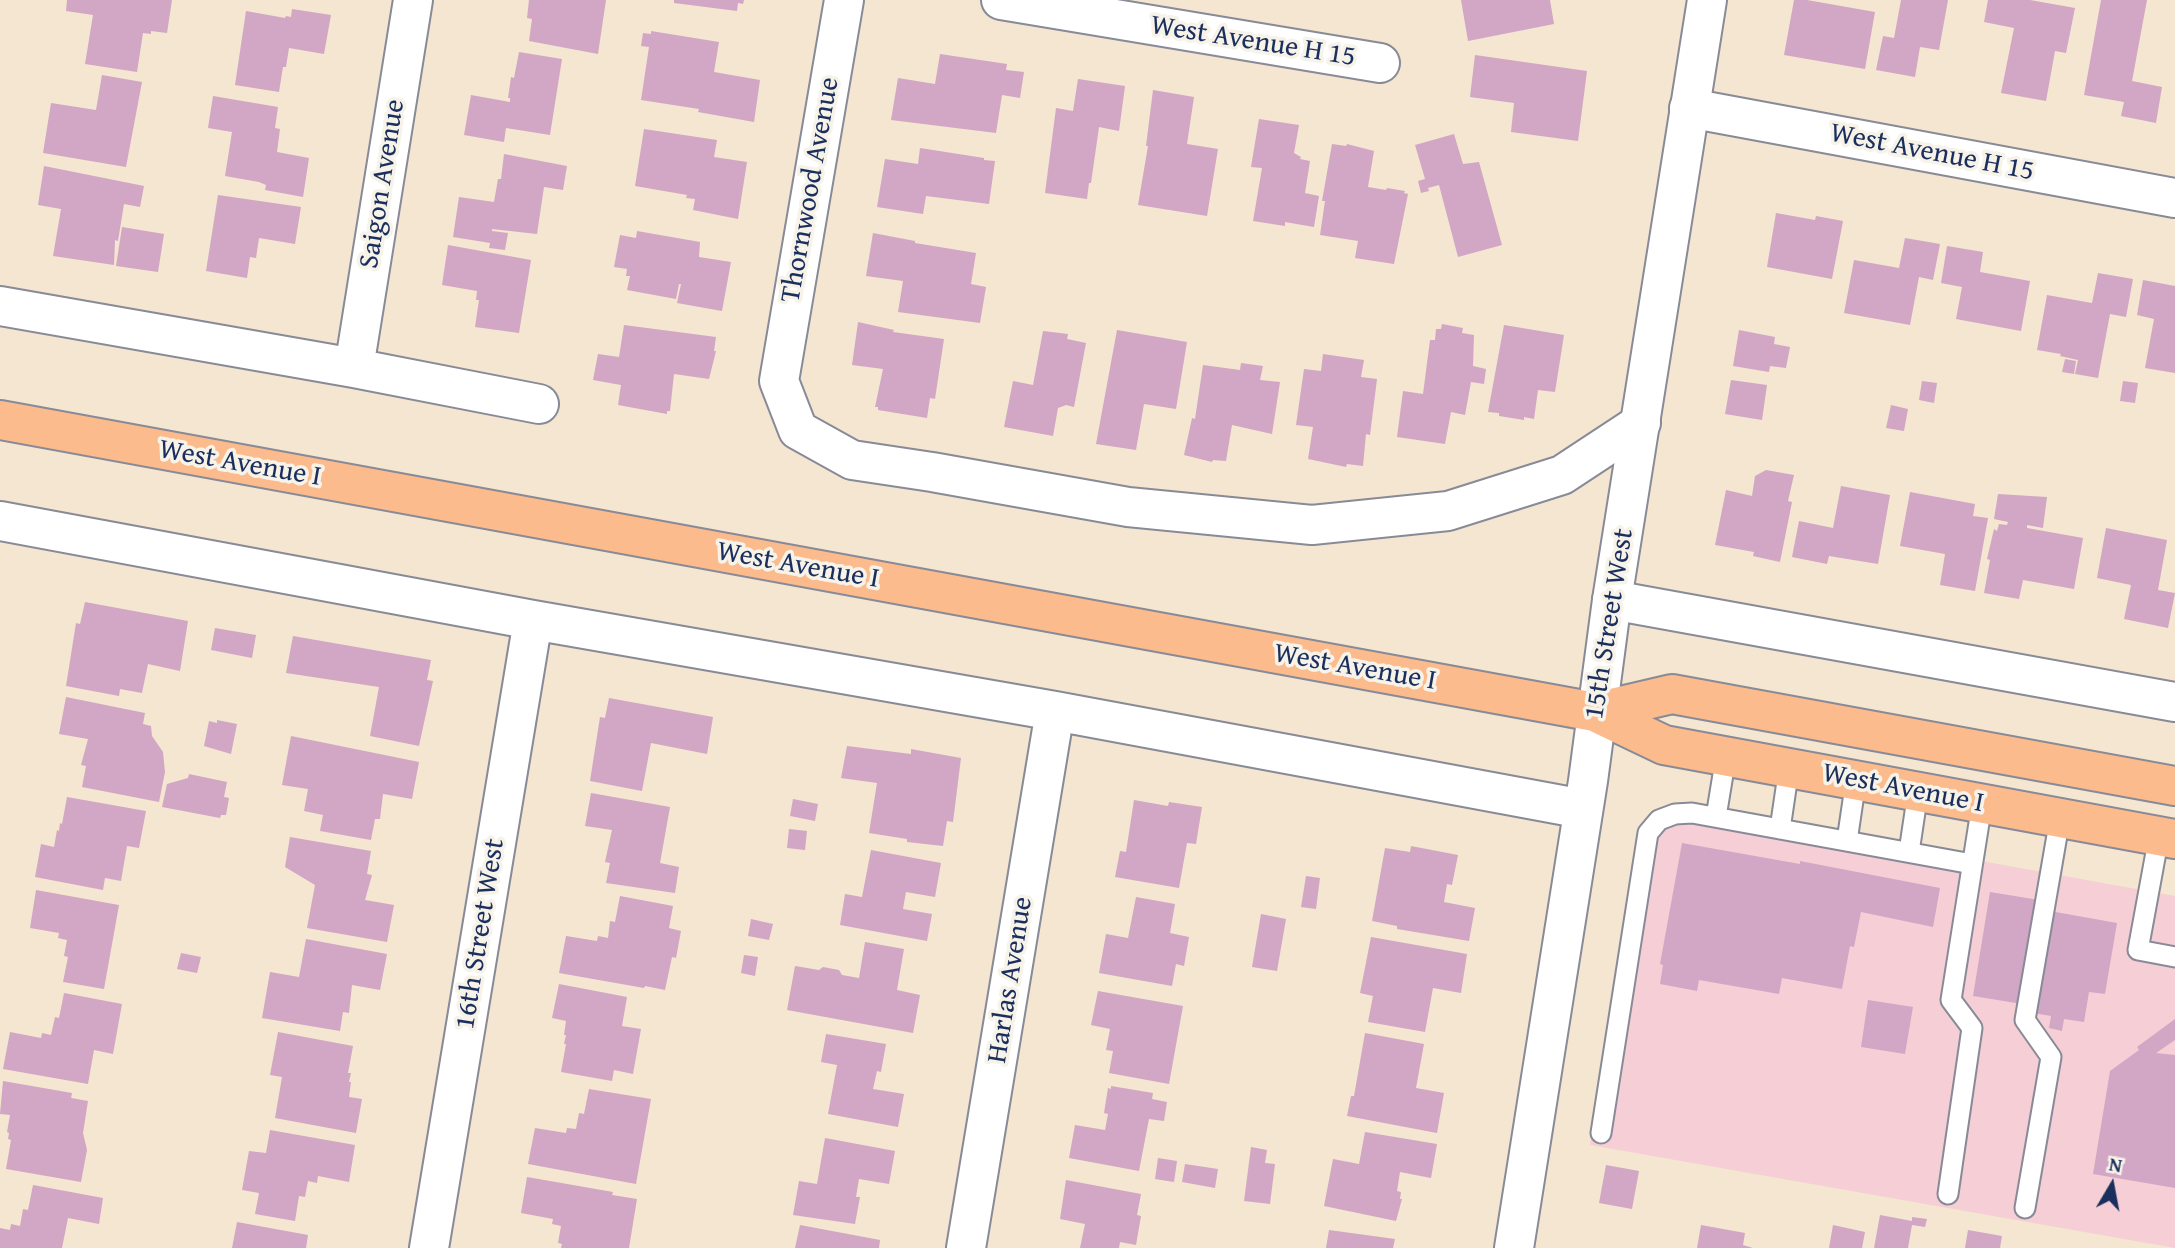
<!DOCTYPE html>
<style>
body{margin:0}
#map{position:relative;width:2175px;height:1248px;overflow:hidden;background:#f4e6d0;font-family:"Gentium Book Plus",serif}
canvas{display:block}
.north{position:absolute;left:2077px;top:1150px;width:70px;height:70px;-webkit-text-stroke:5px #f7f3e8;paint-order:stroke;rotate:10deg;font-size:19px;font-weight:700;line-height:28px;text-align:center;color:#1b2f5e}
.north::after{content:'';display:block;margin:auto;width:24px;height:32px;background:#1b2f5e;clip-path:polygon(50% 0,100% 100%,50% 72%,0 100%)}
</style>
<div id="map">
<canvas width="2175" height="1248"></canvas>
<div class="north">N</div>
</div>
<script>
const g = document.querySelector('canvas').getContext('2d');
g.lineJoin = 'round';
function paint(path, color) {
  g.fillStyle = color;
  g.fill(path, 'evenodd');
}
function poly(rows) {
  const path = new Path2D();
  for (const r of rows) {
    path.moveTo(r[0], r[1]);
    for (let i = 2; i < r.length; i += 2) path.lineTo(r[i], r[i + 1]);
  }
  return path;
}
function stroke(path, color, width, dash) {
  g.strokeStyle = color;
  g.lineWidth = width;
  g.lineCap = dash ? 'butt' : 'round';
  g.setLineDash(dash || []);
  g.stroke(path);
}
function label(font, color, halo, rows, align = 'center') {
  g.font = font + ' "Gentium Book Plus",serif';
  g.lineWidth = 7;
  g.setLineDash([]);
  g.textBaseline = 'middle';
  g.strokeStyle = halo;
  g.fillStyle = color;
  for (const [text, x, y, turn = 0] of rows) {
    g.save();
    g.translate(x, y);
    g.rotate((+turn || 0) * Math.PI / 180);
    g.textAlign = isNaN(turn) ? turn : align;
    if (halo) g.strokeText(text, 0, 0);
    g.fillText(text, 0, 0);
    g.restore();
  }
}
paint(poly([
 [1672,805,2175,896,2175,1248,1590,1145,1643,828]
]), '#f6cfd6');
paint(poly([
 [67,0,172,0,167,33,151,31,151,34,143,33,137,72,85,64,93,15,66,11],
 [529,0,606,0,598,54,529,41,532,19,527,18],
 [674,0,744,0,743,4,738,3,737,11,674,3],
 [1461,0,1550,0,1554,24,1468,41],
 [1794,0,1807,0,1875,12,1865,69,1784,55],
 [1901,0,1948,0,1939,50,1920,47,1915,77,1876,70,1883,36,1894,38],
 [1988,0,2030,0,2075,8,2066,53,2055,51,2046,101,2001,93,2014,28,1984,22],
 [2101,0,2147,0,2132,81,2162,87,2156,123,2121,116,2124,102,2084,95],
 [292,9,331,15,324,54,289,48,286,67,283,67,279,92,235,85,246,11,285,18,286,16,291,17],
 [651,31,719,42,714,72,760,80,754,122,698,112,699,109,641,100,649,47,641,46,643,33,651,34],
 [519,52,562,59,550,135,506,128,504,142,464,135,471,95,510,102,510,98,508,98,511,77,514,78],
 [940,54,1007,64,1006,70,1024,72,1020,98,1002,95,996,133,891,120,898,78,935,84],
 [1475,55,1587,71,1578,141,1511,132,1514,103,1470,97],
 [102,75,142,82,126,167,43,153,51,103,96,110],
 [1078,79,1125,86,1119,131,1099,127,1091,183,1089,183,1087,199,1045,193,1056,108,1073,111],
 [1153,90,1194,97,1187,144,1218,149,1207,216,1138,205,1148,146,1146,146],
 [213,96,278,107,275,128,280,129,277,152,309,158,303,197,265,190,266,185,259,182,225,176,232,132,208,128],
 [1259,119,1299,125,1294,153,1301,157,1300,159,1310,161,1305,193,1319,196,1314,227,1285,222,1285,226,1253,221,1262,168,1251,167],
 [644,129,717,140,714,157,747,162,738,219,693,210,695,199,686,198,687,195,635,186],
 [1454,134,1463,164,1479,162,1502,245,1458,257,1439,185,1428,188,1429,191,1421,193,1418,181,1425,179,1415,145],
 [1332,144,1346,146,1347,144,1374,151,1368,187,1386,190,1387,188,1405,191,1404,193,1408,194,1394,264,1355,258,1358,241,1320,235,1325,201,1322,201],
 [920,148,984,158,984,160,995,161,989,204,926,196,923,214,877,207,885,159,918,164],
 [504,154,567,166,563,190,544,187,537,234,492,229,492,231,508,233,505,250,489,248,490,243,453,237,459,197,494,202,498,179,501,179],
 [44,166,144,186,140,207,124,204,118,241,115,240,114,265,53,256,61,209,38,205],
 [218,195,301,207,295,244,259,238,256,258,250,257,247,278,206,271],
 [1776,213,1815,220,1816,216,1843,221,1832,279,1767,267],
 [122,227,164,234,158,272,116,266],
 [637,231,700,242,699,257,731,262,722,311,677,303,681,284,679,284,676,299,627,290,630,276,626,276,627,269,614,267,620,235,636,238],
 [873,233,915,241,915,243,976,253,971,284,986,287,980,323,898,312,903,281,866,276],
 [1905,238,1940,244,1933,280,1919,277,1910,325,1844,313,1854,260,1899,268],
 [448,245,531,260,519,333,475,327,479,300,476,300,477,291,442,285],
 [1947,246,1983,252,1980,272,2030,281,2021,331,1956,319,1962,287,1941,283],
 [2098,273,2133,279,2126,317,2110,314,2098,378,2075,374,2078,360,2060,356,2061,354,2037,350,2047,295,2092,303],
 [2143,280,2175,286,2175,373,2145,368,2154,319,2137,315],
 [858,322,894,330,893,332,944,339,935,399,930,398,927,418,878,410,878,407,875,407,883,369,852,365],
 [1442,324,1463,328,1462,333,1474,335,1473,366,1486,369,1484,384,1471,382,1465,415,1451,412,1445,444,1397,437,1403,391,1423,394,1430,340,1435,340,1436,329,1441,329],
 [624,325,716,337,714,351,716,351,709,379,674,374,670,411,667,411,667,414,618,405,621,385,593,380,598,354,619,357],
 [1504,325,1564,335,1555,392,1538,390,1534,419,1524,417,1524,420,1499,416,1499,413,1488,412],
 [1117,330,1187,342,1176,409,1144,404,1136,450,1096,444],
 [1739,330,1775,337,1774,344,1790,347,1786,368,1770,366,1769,372,1733,366],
 [1043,331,1068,334,1067,339,1086,343,1074,407,1066,405,1058,408,1053,436,1004,427,1013,381,1033,385],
 [1323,354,1364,360,1361,377,1377,379,1370,435,1366,434,1363,466,1347,464,1346,467,1308,459,1313,427,1296,425,1304,369,1321,371],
 [2065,359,2076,361,2074,374,2062,372],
 [1241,363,1263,366,1260,380,1280,382,1272,434,1232,425,1226,461,1213,460,1212,462,1184,455,1192,418,1195,419,1203,365,1240,370],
 [1731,380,1767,385,1762,420,1725,414],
 [1922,381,1937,383,1934,403,1919,400],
 [2123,381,2138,383,2135,403,2120,401],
 [1891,405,1908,409,1904,431,1886,428],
 [1766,470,1794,475,1788,501,1792,502,1780,562,1753,556,1754,552,1715,545,1726,490,1752,496,1755,476],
 [1841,486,1890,495,1878,564,1829,556,1827,564,1792,557,1799,521,1833,528],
 [1910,492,1975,504,1973,516,1988,518,1975,591,1940,585,1945,554,1900,546],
 [1998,494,2047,497,2043,528,2027,525,2027,528,2083,538,2074,589,2023,580,2019,599,1984,593,1990,560,1987,559,1994,529,1997,531,1999,524,2007,525,2008,522,1994,519],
 [2106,528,2167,540,2158,590,2175,593,2168,628,2124,619,2131,585,2097,578],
 [85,602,188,621,180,671,148,664,142,693,120,689,119,696,66,686,76,623,80,624],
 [215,628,256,635,252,658,211,650],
 [293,636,431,660,427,680,433,681,419,746,370,736,379,687,286,673],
 [66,697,145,713,143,724,151,726,152,736,163,752,165,772,159,802,82,787,86,766,81,765,88,739,59,734],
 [609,698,713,717,707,754,651,743,642,791,590,781,600,717,605,718],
 [217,720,237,724,231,754,204,746,209,721,217,723],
 [291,736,419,762,412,799,383,794,380,819,375,819,371,840,320,831,323,815,304,811,308,789,282,785],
 [847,746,911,754,911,749,961,758,953,822,947,821,943,846,907,842,907,839,869,833,877,783,841,778],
 [189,774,227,782,224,797,229,798,226,815,221,815,220,818,162,807,167,784,188,778],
 [591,793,670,807,660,863,679,867,675,893,606,883,610,863,605,862,612,830,585,826],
 [67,797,146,811,139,848,127,846,121,881,105,878,103,890,35,877,41,844,54,847,57,830,59,831,60,823,62,824],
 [793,799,818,804,815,821,790,816],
 [1134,800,1168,806,1169,802,1202,807,1196,844,1187,843,1179,888,1115,877,1120,851,1126,852],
 [789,829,807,831,805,850,787,848],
 [290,837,371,851,367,874,372,875,365,900,394,905,387,942,307,928,315,885,285,867],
 [1682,843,1800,864,1800,861,1940,888,1933,927,1861,912,1854,947,1850,946,1842,989,1782,978,1779,994,1699,980,1697,991,1660,984,1663,965,1660,964],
 [1411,846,1458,855,1452,885,1447,884,1444,902,1475,908,1469,941,1397,929,1397,926,1372,921,1385,848,1410,852],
 [871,850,941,863,935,897,906,892,903,909,932,914,927,941,840,925,845,894,862,897],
 [1306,876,1320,878,1316,909,1301,907],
 [36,890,119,905,104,989,63,982,68,957,64,956,67,940,58,938,59,933,30,928],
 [1990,892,2039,900,2022,1004,1973,996],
 [620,896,673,906,669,928,681,931,676,958,672,957,665,990,645,986,644,988,559,973,566,936,597,941,598,936,608,938,610,921,615,922],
 [1136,897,1175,904,1170,933,1189,937,1184,966,1176,964,1172,986,1099,973,1106,934,1128,938],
 [2050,911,2117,923,2105,994,2089,992,2084,1022,2064,1019,2062,1031,2049,1028,2051,1016,2033,1013],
 [1261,914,1286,919,1277,971,1252,967],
 [751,919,773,924,769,940,748,936],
 [1371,937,1467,954,1461,993,1433,988,1425,1032,1368,1022,1373,996,1360,993],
 [306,939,387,954,380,990,352,985,349,1013,343,1012,340,1031,262,1018,270,972,299,977],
 [865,942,904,949,897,990,920,995,913,1033,787,1010,795,966,819,970,823,967,839,970,842,975,859,978],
 [181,953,201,957,197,973,177,969],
 [744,955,758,957,755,976,741,973],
 [559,984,627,997,622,1026,641,1029,633,1074,614,1070,612,1081,561,1072,566,1044,564,1044,566,1035,564,1035,566,1021,552,1018],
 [1098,991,1183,1006,1169,1084,1109,1073,1113,1051,1106,1050,1110,1029,1091,1025],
 [64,993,122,1004,113,1054,94,1050,88,1084,3,1069,10,1032,41,1038,42,1033,51,1035,55,1017,59,1018],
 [1868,1000,1913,1007,1905,1054,1861,1047],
 [2175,1019,2175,1040,2156,1053,2175,1055,2175,1188,2093,1174,2110,1071,2139,1050,2137,1047],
 [278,1032,353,1046,348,1073,351,1073,349,1082,351,1082,349,1097,362,1099,356,1133,275,1118,282,1077,270,1075],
 [1365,1033,1424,1044,1416,1088,1444,1093,1437,1133,1347,1116,1351,1096,1354,1096],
 [826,1034,886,1044,881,1072,877,1071,873,1089,904,1094,898,1127,828,1114,837,1065,821,1062],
 [3,1081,72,1093,71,1098,88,1101,83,1133,87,1150,81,1182,6,1169,11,1140,8,1139,9,1133,7,1132,10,1115,0,1114],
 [1111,1086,1153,1093,1152,1099,1167,1102,1164,1121,1149,1119,1139,1171,1069,1158,1075,1125,1105,1130,1108,1114,1104,1113,1108,1088,1111,1089],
 [589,1089,651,1099,636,1184,528,1164,535,1128,566,1133,567,1128,576,1129,579,1113,584,1114],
 [270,1130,355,1145,349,1182,318,1176,317,1183,308,1181,305,1197,299,1196,295,1221,255,1214,259,1193,242,1190,249,1151,266,1153],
 [1365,1132,1437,1144,1431,1178,1400,1172,1397,1191,1401,1192,1400,1199,1402,1199,1396,1221,1324,1206,1333,1159,1359,1164],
 [825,1138,895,1151,889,1184,859,1179,856,1197,860,1197,855,1224,793,1215,799,1181,817,1184],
 [1251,1147,1267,1150,1265,1163,1275,1164,1270,1204,1244,1201],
 [1158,1158,1177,1161,1174,1182,1155,1179],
 [1185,1164,1218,1169,1215,1188,1182,1182],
 [1606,1165,1639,1171,1632,1209,1599,1203],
 [527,1177,613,1192,612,1195,637,1199,629,1248,561,1248,562,1244,558,1243,561,1226,552,1224,553,1219,521,1213],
 [1066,1180,1141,1194,1137,1215,1141,1216,1136,1245,1120,1242,1119,1248,1080,1248,1085,1224,1060,1219],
 [33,1185,103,1198,99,1224,68,1218,62,1248,0,1248,0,1228,10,1230,11,1224,20,1226,23,1209,28,1210],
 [1880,1215,1912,1221,1912,1217,1927,1219,1925,1227,1912,1225,1908,1248,1874,1248],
 [237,1222,308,1235,306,1248,232,1248],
 [800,1225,880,1240,879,1248,795,1248],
 [1701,1225,1745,1233,1743,1245,1753,1248,1697,1248],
 [1833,1225,1865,1232,1862,1248,1829,1248],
 [1329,1230,1395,1239,1393,1248,1326,1248],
 [1968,1230,2002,1236,2000,1248,1965,1248]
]), '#d2a6c5');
const service = poly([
 [1716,817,1726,756],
 [1780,829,1789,768],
 [2159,836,2138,950,2175,957],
 [1847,841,1856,780],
 [1909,852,1918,792],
 [1601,1133,1648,833,1659,820,1675,814,1692,813,1972,864],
 [1948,1194,1972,1028,1951,1000,1982,804],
 [2025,1208,2051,1057,2025,1020,2060,818]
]);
const minor = poly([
 [844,0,779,381,798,430,852,460,932,472,1128,507,1312,525,1448,511,1562,475,1641,423],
 [1001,0,1380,63],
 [1689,108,2175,198],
 [0,306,354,368,539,404],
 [354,368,413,0],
 [0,521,533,620,1055,711,1583,809],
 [1612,600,2175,702],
 [429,1248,533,620],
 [966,1248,1055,711]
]);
const tertiary = poly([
 [1514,1248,1588,781,1612,600,1707,0]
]);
const primary = poly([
 [0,420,1595,712,1664,745,2175,839],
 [1595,712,1672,694,2175,786]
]);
stroke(service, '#888a97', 23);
stroke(minor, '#888a97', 42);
stroke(tertiary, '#888a97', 42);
stroke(primary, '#888a97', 42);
stroke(service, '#fff', 19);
stroke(minor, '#fff', 38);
stroke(tertiary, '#fff', 38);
stroke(primary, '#fbbb8d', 38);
label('28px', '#1b2f5e', '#f7f3e8', [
 ["West Avenue H 15",1253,42,9],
 ["West Avenue H 15",1932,153,11],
 ["Saigon Avenue",383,184,-81],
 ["Thornwood Avenue",811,190,-80],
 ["West Avenue I",240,464,10],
 ["West Avenue I",798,566,10],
 ["15th Street West",1610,624,-81],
 ["West Avenue I",1355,668,10],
 ["West Avenue I",1903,789,11],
 ["16th Street West",481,934,-81],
 ["Harlas Avenue",1011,980,-81]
]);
</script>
